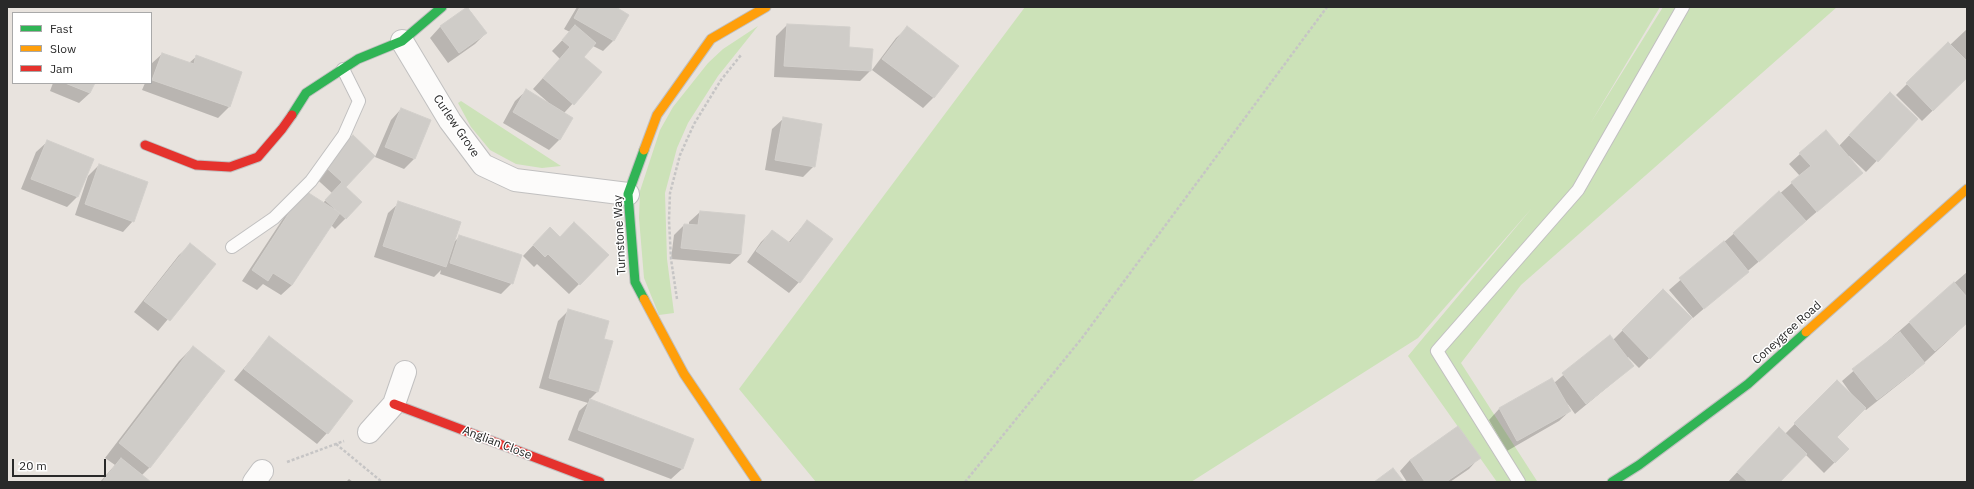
<!DOCTYPE html>
<style>
body{margin:0}
#map{position:relative;width:1974px;height:489px;overflow:hidden;background:#e8e3de;font-family:"IBM Plex Sans",sans-serif}
canvas{display:block}
.frame{position:absolute;inset:0;border:8px solid #292929;pointer-events:none}
.legend{position:absolute;left:12px;top:12px;width:140px;height:72px;box-sizing:border-box;background:#fff;border:1px solid #a9a9a9;margin:0;padding:5px 7px;list-style:none;font-size:12px;color:#292929}
.legend li{display:flex;align-items:center;gap:8px;height:20px}
.legend b{width:20px;border:1px solid #a9a9a9}
.scale{position:absolute;left:12px;top:459px;width:94px;height:18px;box-sizing:border-box;border:2px solid #292929;border-top:0;padding-left:5px;font-size:12px;line-height:14px;white-space:nowrap;color:#292929;-webkit-text-stroke:3px #fff;paint-order:stroke}
</style>
<div id="map">
<canvas width="1974" height="489"></canvas>
<div class="frame"></div>
<ul class="legend">
<li><b style="height:5px;background:#30b455"></b>Fast</li>
<li><b style="height:5px;background:#ff9f0a"></b>Slow</li>
<li><b style="height:5px;background:#e5322d"></b>Jam</li>
</ul>
<div class="scale">20 m</div>
</div>
<script>
const g = document.querySelector('canvas').getContext('2d');
g.lineJoin = 'round';
function paint(path, color) {
  g.fillStyle = color;
  g.fill(path, 'evenodd');
}
function poly(rows) {
  const path = new Path2D();
  for (const r of rows) {
    path.moveTo(r[0], r[1]);
    for (let i = 2; i < r.length; i += 2) path.lineTo(r[i], r[i + 1]);
  }
  return path;
}
function stroke(path, color, width, dash) {
  g.strokeStyle = color;
  g.lineWidth = width;
  g.lineCap = dash ? 'butt' : 'round';
  g.setLineDash(dash || []);
  g.stroke(path);
}
function label(font, color, halo, rows, align = 'center') {
  g.font = font + ' "IBM Plex Sans",sans-serif';
  g.lineWidth = 3;
  g.setLineDash([]);
  g.textBaseline = 'middle';
  g.strokeStyle = halo;
  g.fillStyle = color;
  for (const [text, x, y, turn = 0] of rows) {
    g.save();
    g.translate(x, y);
    g.rotate((+turn || 0) * Math.PI / 180);
    g.textAlign = isNaN(turn) ? turn : align;
    if (halo) g.strokeText(text, 0, 0);
    g.fillText(text, 0, 0);
    g.restore();
  }
}
paint(poly([
 [1025,7,1660,7,1590,124,1663,7,1837,7,1521,285,1461,363,1537,481,1534,482,1497,482,1408,356,1532,208,1418,338,1191,482,816,482,739,389],
 [758,26,718,76,688,123,677,148,665,193,667,259,674,313,659,315,644,278,639,218,640,191,660,130,673,107,708,63,723,49],
 [461,101,561,166,542,168,516,164,490,150,471,127,458,103]
]), '#cce2b8');
paint(poly([
 [577,7,614,7,628,15,613,41,603,51,593,46,583,57,601,73,564,113,560,139,549,150,503,123,515,101,526,91,549,103,533,89,560,59,552,51,570,32,564,29],
 [468,8,486,33,475,44,448,63,430,38,440,27],
 [787,25,848,48,870,71,860,81,774,77,776,36],
 [907,28,957,66,933,98,923,108,872,70,896,38],
 [1967,29,1967,77,1922,121,1896,95,1948,43,1950,45],
 [162,54,189,63,197,56,241,72,229,107,218,118,142,90,145,83,151,83,151,64],
 [53,83,94,83,90,93,79,103,50,91],
 [1879,104,1917,119,1866,172,1849,156,1848,157,1862,173,1693,318,1669,290,1800,176,1789,164,1800,154,1839,146],
 [401,109,414,159,404,169,375,157,391,120],
 [783,119,814,166,803,177,765,170,772,129],
 [47,142,77,197,67,207,21,189,36,152],
 [340,149,344,187,361,203,335,229,331,225,292,285,281,295,263,284,257,290,242,281,294,202,323,203,332,193,310,173],
 [99,165,133,221,123,232,75,215,88,176],
 [399,203,453,243,460,236,512,283,501,294,440,274,441,270,434,277,374,257,388,213],
 [700,212,741,254,730,264,671,259,674,235,684,225,689,225,689,222],
 [807,221,799,282,789,293,747,262,761,242,772,231,788,243],
 [539,239,579,284,569,294,537,264,534,267,523,256],
 [190,245,214,264,158,331,134,312,179,255],
 [1967,272,1967,323,1913,373,1866,410,1864,408,1836,437,1848,449,1824,473,1805,454,1779,482,1728,482,1768,439,1785,434,1837,381,1855,399,1842,381],
 [1663,290,1690,318,1639,368,1628,357,1627,358,1633,366,1575,414,1567,403,1570,411,1559,421,1507,451,1489,420,1499,409,1552,379,1554,383,1609,336,1613,340],
 [569,310,597,392,589,400,693,439,682,469,671,479,568,440,579,411,588,403,539,388,558,321],
 [269,338,327,433,317,444,234,380],
 [193,347,150,467,141,476,149,482,100,482,115,465,105,458,179,361],
 [1479,458,1469,469,1450,482,1407,482,1400,471,1410,460],
 [349,479,353,482,346,482]
]), '#0003');
const building = poly([
 [467,7,487,33,459,53,440,26,467,7],
 [580,7,616,7,629,15,614,41,574,18,580,7],
 [787,24,850,27,849,47,873,49,871,71,784,66,787,24],
 [575,25,596,43,584,57,602,72,574,105,543,78,570,47,562,40,575,25],
 [907,26,959,66,934,98,882,59,907,26],
 [1948,42,1967,61,1967,78,1933,111,1906,83,1948,42],
 [162,53,194,64,196,55,242,72,230,107,152,80,162,53],
 [65,83,95,83,90,93,65,83],
 [526,89,573,118,560,140,513,112,526,89],
 [1890,92,1918,119,1878,162,1849,135,1890,92],
 [401,108,431,120,415,159,385,147,401,108],
 [783,117,822,124,815,167,775,160,783,117],
 [1826,130,1863,173,1817,212,1791,182,1811,166,1799,153,1826,130],
 [353,135,375,156,346,187,362,202,346,219,325,200,342,182,320,162,340,148,353,135],
 [47,140,94,159,78,197,31,179,47,140],
 [99,164,148,182,134,222,85,204,99,164],
 [304,190,340,213,292,285,273,273,268,281,252,270,304,190],
 [1779,191,1806,221,1759,262,1733,233,1779,191],
 [398,201,461,222,446,267,383,246,398,201],
 [700,211,745,215,741,254,681,248,684,224,698,225,700,211],
 [807,220,833,239,800,283,756,251,772,230,790,243,807,220],
 [574,222,609,255,580,285,548,254,545,257,533,245,550,227,560,237,574,222],
 [459,235,522,255,513,284,450,263,459,235],
 [1724,241,1749,272,1704,309,1679,278,1724,241],
 [190,243,216,264,170,321,144,301,190,243],
 [1954,282,1967,297,1967,323,1935,351,1909,322,1954,282],
 [1663,289,1692,318,1650,359,1622,330,1663,289],
 [568,309,609,321,604,339,613,341,598,392,549,378,568,309],
 [1900,332,1925,363,1877,400,1852,369,1900,332],
 [1610,335,1634,366,1586,404,1562,373,1610,335],
 [269,336,353,401,328,434,244,369,269,336],
 [193,346,225,371,150,468,119,443,193,346],
 [1552,378,1571,411,1517,441,1499,408,1552,378],
 [1837,380,1866,408,1837,437,1849,449,1835,463,1794,423,1837,380],
 [590,399,694,439,683,469,578,430,590,399],
 [1458,426,1481,458,1446,482,1425,482,1410,460,1458,426],
 [1779,427,1807,454,1780,482,1748,482,1737,472,1779,427],
 [121,458,151,482,102,482,121,458],
 [1393,468,1404,482,1374,482,1393,468]
]);
paint(building, '#cfccc8');
stroke(building, '#d2cfcb', 1);
const lane = poly([
 [232,247,274,218,311,181,344,135,359,101,343,69],
 [1519,482,1437,351,1578,190,1683,7]
]);
const street = poly([
 [402,41,450,121,483,165,515,180,628,194],
 [369,432,394,404,405,372],
 [254,482,262,471]
]);
const fast = poly([
 [292,115,306,93,358,59,402,41,442,7],
 [644,299,635,282,628,194,644,150],
 [1612,482,1639,465,1748,384,1806,332]
]);
const slow = poly([
 [644,150,657,115,711,39,766,7],
 [644,299,684,374,757,482],
 [1806,332,1967,189]
]);
const jam = poly([
 [145,145,196,165,230,167,258,157,282,129,292,115],
 [394,404,600,482]
]);
stroke(lane, '#c1c0c0', 14);
stroke(street, '#c1c0c0', 24);
stroke(fast, '#c1c0c0', 11);
stroke(slow, '#c1c0c0', 11);
stroke(jam, '#c1c0c0', 11);
stroke(poly([
 [677,299,671,259,669,220,670,193,680,155,694,124,721,80,741,55],
 [336,444,382,482],
 [287,462,344,441],
 [965,482,1082,338,1327,7]
]), '#c6c5c5', 2.5, [3, 2]);
stroke(lane, '#fcfbfa', 12);
stroke(street, '#fcfbfa', 22);
stroke(fast, '#30b455', 9);
stroke(slow, '#ff9f0a', 9);
stroke(jam, '#e5322d', 9);
label('12px', '#292929', '#fff', [
 ["Curlew Grove",456,126,56],
 ["Turnstone Way",620,235,-93],
 ["Coneygree Road",1787,333,-42],
 ["Anglian Close",497,443,21]
]);
</script>
